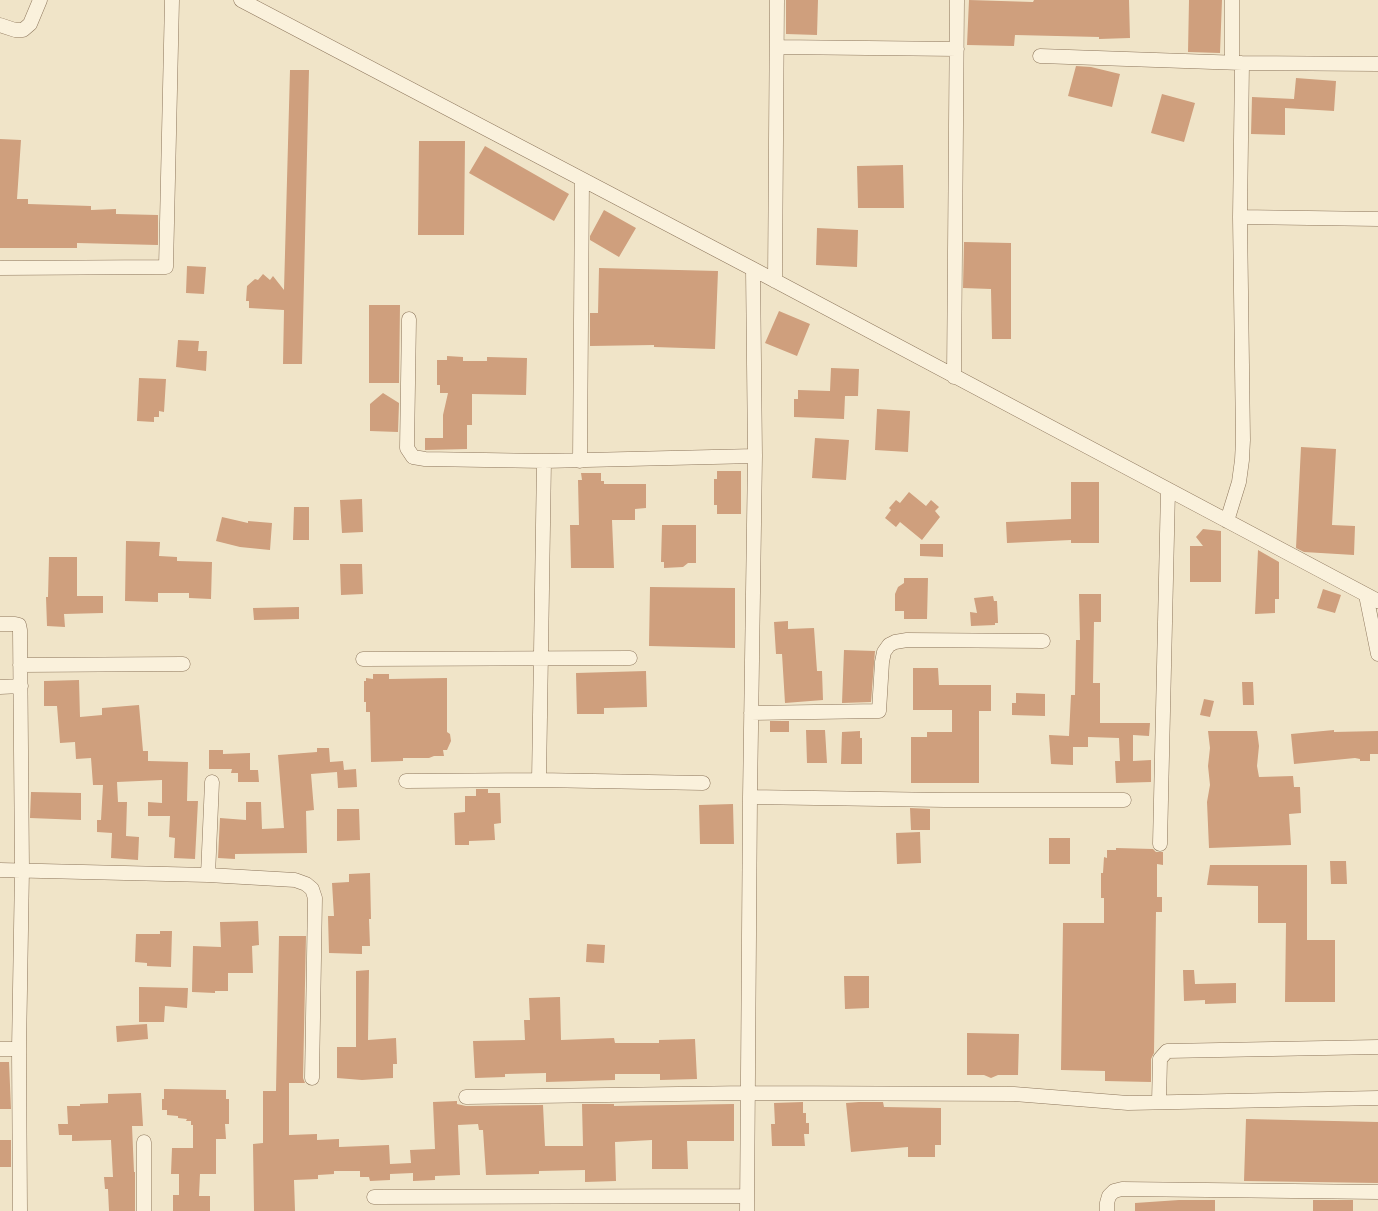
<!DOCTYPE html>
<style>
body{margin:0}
canvas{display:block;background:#f0e4c8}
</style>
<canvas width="1378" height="1211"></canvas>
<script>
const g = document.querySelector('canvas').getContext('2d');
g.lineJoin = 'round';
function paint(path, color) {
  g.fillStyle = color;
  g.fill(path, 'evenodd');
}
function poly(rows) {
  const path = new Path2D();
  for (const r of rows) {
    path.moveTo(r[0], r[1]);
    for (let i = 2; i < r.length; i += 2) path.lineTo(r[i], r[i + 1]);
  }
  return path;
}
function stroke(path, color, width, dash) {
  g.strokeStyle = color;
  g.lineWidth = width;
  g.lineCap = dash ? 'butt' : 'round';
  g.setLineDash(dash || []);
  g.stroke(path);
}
paint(poly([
 [786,0,818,0,817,35,786,34],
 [969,0,1033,2,1034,0,1129,0,1130,38,1099,39,1099,37,1015,35,1014,46,967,45],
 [1189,0,1222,0,1220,53,1188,52],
 [1076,66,1091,67,1120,74,1112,107,1068,96],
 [290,70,309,70,302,364,283,364,284,310,249,308,249,301,246,301,247,286,255,279,258,280,263,274,270,280,273,276,284,290],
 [1296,78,1336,81,1334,111,1285,108,1285,135,1251,134,1252,97,1294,99],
 [1162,94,1195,103,1184,142,1151,133],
 [0,139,21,140,17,199,28,199,28,204,91,206,91,210,116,209,116,214,158,215,158,245,77,243,77,248,0,248],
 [419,141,465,141,464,235,418,235],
 [485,146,569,194,554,221,469,173],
 [903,165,904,208,858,208,857,166],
 [604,210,636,228,619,257,590,240,590,236],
 [817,228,858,230,857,267,816,265],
 [964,242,1011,243,1011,339,992,339,991,289,963,288],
 [187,266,206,267,204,294,186,293],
 [599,268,718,271,715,349,654,347,654,345,590,346,590,313,598,313],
 [369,305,400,305,399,383,369,383],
 [779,311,810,324,797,356,765,343],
 [178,340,199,341,198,351,207,351,206,371,176,367],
 [447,356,463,357,463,361,487,361,487,357,527,358,526,395,472,394,472,425,467,425,467,449,425,450,425,438,443,438,443,415,448,393,440,393,440,385,437,385,437,360,447,360],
 [831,368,859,369,858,396,845,396,844,419,794,417,794,399,798,399,798,390,830,391],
 [139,378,166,379,164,412,159,411,159,417,154,417,154,422,137,421],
 [383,393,399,403,398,432,370,431,370,404],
 [877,409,910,411,908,452,875,450],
 [815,438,849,440,846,480,812,478],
 [1301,447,1336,449,1332,525,1355,526,1354,555,1304,552,1296,548],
 [717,471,741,471,741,514,717,514,717,505,714,505,714,479,717,479],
 [581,473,601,473,601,481,604,481,604,484,646,484,646,508,635,509,635,520,612,520,614,568,571,568,570,525,579,525,578,480,582,480],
 [1071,482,1099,482,1099,543,1071,543,1071,540,1007,543,1006,522,1071,519],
 [909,492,926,506,931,500,939,507,935,511,940,517,922,540,900,522,896,527,885,518,891,510,889,508,896,500,900,503],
 [362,499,363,532,342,533,340,500],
 [294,507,309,507,309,540,293,540],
 [222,517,248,523,248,521,272,523,270,550,240,547,216,541],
 [662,525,696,525,696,563,688,563,683,567,664,568,664,562,661,562],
 [1203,529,1221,531,1221,582,1190,582,1190,546,1203,546,1196,537],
 [126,541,160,542,159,556,177,557,177,561,212,562,211,599,189,598,189,593,158,593,158,602,125,601],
 [920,544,943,544,943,557,920,556],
 [1258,550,1279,562,1279,599,1275,599,1275,613,1255,614],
 [49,557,77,557,77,596,103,596,103,613,64,614,65,627,47,626,46,597,48,597],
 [340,564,362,564,363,594,341,595],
 [904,578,928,578,927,619,904,619,904,611,895,611,895,594,898,587,904,583],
 [650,587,735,588,735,648,649,646],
 [1323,589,1341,595,1335,613,1317,608],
 [1079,594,1101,594,1101,622,1094,622,1093,683,1100,683,1100,723,1150,723,1149,736,1133,735,1133,761,1151,760,1151,782,1116,783,1115,761,1120,761,1119,738,1088,737,1088,747,1073,747,1073,765,1051,764,1049,735,1069,736,1071,695,1075,695,1076,640,1080,640],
 [993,596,994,601,997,601,998,623,995,623,995,625,971,626,970,612,977,613,974,598],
 [299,607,299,619,254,620,253,608],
 [788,621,788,629,814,628,817,671,822,671,823,700,785,703,782,654,776,654,774,622],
 [844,650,875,651,871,702,842,703],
 [913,668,938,668,939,685,991,685,991,711,979,711,979,783,911,783,911,737,927,737,927,732,952,732,952,710,913,710],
 [646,671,647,707,604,708,604,714,577,714,576,673],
 [373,674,389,674,389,679,447,678,447,732,450,734,451,741,447,750,443,750,444,756,434,756,429,758,403,758,403,761,371,762,370,712,366,712,366,702,364,702,364,681,366,681,366,678,373,679],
 [79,680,80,717,102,715,102,708,139,705,143,751,148,751,148,761,188,762,187,801,198,801,195,859,174,858,175,838,169,837,170,816,148,816,148,802,162,803,162,780,117,782,118,802,127,802,126,836,139,837,138,860,111,858,112,833,97,832,97,820,101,820,103,785,93,785,91,758,76,759,75,742,60,743,57,706,44,706,44,681],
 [1242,682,1253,682,1254,705,1243,705],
 [1016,693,1045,694,1045,716,1012,715,1012,703,1016,703],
 [1204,699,1214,701,1210,717,1200,715],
 [770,721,789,721,789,732,770,732],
 [806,730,825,730,827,763,807,763],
 [1334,730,1334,732,1378,731,1378,754,1370,754,1370,761,1360,761,1360,759,1355,758,1294,764,1291,734],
 [860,731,860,738,862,738,862,764,841,764,842,732],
 [1208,731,1257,731,1259,746,1257,766,1259,777,1293,776,1294,787,1300,787,1301,813,1289,814,1291,845,1209,848,1207,802,1210,785,1208,766,1210,748],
 [317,748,329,748,330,762,343,761,344,770,356,769,357,787,338,788,337,772,311,774,314,810,306,811,307,853,235,854,235,859,218,858,220,818,246,820,246,802,261,802,262,829,284,828,278,755,317,752],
 [209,750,223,750,223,754,250,753,250,770,258,770,259,782,238,782,238,773,231,773,232,769,209,769],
 [476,789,488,789,488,793,500,793,501,823,494,824,495,840,469,841,469,845,455,845,454,813,465,812,465,796,476,796],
 [31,792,81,793,81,820,30,818],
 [733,804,734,844,700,844,699,805],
 [910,808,930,809,930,830,911,830],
 [337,809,359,809,360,840,337,841],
 [920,832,921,863,897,864,896,833],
 [1049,838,1070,838,1070,864,1049,864],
 [1116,848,1153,849,1156,852,1163,852,1163,865,1157,864,1157,897,1162,897,1162,912,1156,912,1154,1053,1151,1059,1151,1082,1105,1081,1105,1071,1061,1070,1063,923,1104,923,1104,898,1101,898,1101,873,1103,873,1104,857,1107,858,1107,850,1116,850],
 [1330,861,1346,861,1347,884,1331,884],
 [1210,865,1307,865,1307,940,1335,940,1335,1002,1285,1002,1286,923,1258,923,1258,886,1207,885],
 [370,873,371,919,369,919,370,946,362,946,362,954,329,953,328,916,334,916,332,883,349,882,349,874],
 [258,921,259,945,252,946,253,973,228,973,228,991,215,991,215,993,192,992,193,946,221,947,220,922],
 [160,931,172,931,171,967,147,966,147,963,135,962,136,934,160,934],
 [279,936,306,936,303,1078,305,1083,289,1083,289,1135,317,1134,317,1140,339,1139,339,1147,389,1145,390,1164,411,1163,410,1150,435,1149,433,1102,457,1101,457,1104,466,1106,543,1105,545,1146,583,1146,582,1104,614,1104,614,1106,734,1104,734,1141,687,1141,688,1169,652,1169,652,1140,615,1142,616,1181,585,1182,585,1170,539,1171,539,1174,486,1175,483,1130,479,1130,478,1124,458,1125,460,1175,435,1176,435,1180,413,1181,413,1173,390,1174,390,1180,370,1181,369,1177,360,1177,360,1171,334,1171,334,1174,318,1175,318,1179,294,1180,295,1211,254,1211,253,1144,263,1143,263,1091,276,1091],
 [587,944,605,945,604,963,586,962],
 [369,970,368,1040,396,1038,397,1064,393,1064,393,1078,362,1080,337,1078,337,1047,356,1047,356,971],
 [1183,970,1194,970,1195,984,1236,983,1236,1003,1205,1004,1205,1000,1184,1001],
 [844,976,869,976,869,1008,845,1009],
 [139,987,188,988,187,1008,165,1006,164,1022,139,1022],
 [560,997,561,1040,614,1038,615,1043,659,1043,659,1040,695,1039,697,1079,660,1080,660,1074,615,1074,615,1080,546,1082,546,1073,505,1074,505,1077,475,1078,473,1041,525,1040,524,1020,530,1020,529,998],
 [147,1024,148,1039,117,1042,116,1026],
 [967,1033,1019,1034,1018,1075,998,1075,991,1078,984,1075,967,1075],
 [0,1062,9,1062,11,1109,0,1109],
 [164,1089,226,1090,226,1099,229,1099,229,1124,225,1124,226,1139,216,1139,216,1174,200,1174,199,1196,210,1196,210,1211,173,1211,173,1195,179,1195,179,1174,171,1174,172,1148,193,1148,193,1125,191,1125,191,1121,186,1121,187,1119,178,1118,178,1116,167,1115,167,1110,162,1110,162,1099,164,1099],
 [141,1093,143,1126,132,1126,134,1172,135,1172,135,1211,109,1211,108,1189,105,1189,104,1177,113,1177,111,1140,72,1141,72,1135,59,1135,58,1124,68,1124,67,1106,80,1106,80,1104,108,1103,108,1094],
 [803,1102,803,1113,806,1113,806,1123,809,1123,809,1134,804,1134,805,1146,772,1146,771,1124,775,1124,774,1103],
 [859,1102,883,1102,884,1107,941,1108,941,1145,935,1145,935,1157,908,1157,908,1147,851,1152,846,1103],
 [1246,1119,1378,1122,1378,1183,1244,1181],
 [0,1140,11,1140,11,1167,0,1167],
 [1179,1200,1215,1200,1215,1211,1135,1211,1135,1203],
 [1313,1200,1353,1200,1353,1211,1313,1211]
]), '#cf9f7d');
const minor = poly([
 [241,0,753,269,1378,601],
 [1232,0,1232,62],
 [0,25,15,30,23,30,30,24,40,0],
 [777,47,957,49],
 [1040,56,1242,63,1378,64],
 [1240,217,1378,219],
 [0,268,166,267,172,0],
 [775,281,777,0],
 [409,319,407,448,413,457,425,459,544,461,755,456],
 [954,377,957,0],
 [580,461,582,180],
 [1227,521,1239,482,1242,460,1243,440,1240,217,1242,63],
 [1366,595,1378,654],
 [0,624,15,624,19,625,20,630,22,870,19,1049,20,1211],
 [363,659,630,658],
 [20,665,183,664],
 [0,687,21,686],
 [751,713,879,711,882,662,884,652,889,645,895,642,907,640,1043,641],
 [539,780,544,461],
 [406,781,539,780,703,783],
 [750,797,945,800,1124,800],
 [1160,844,1168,490],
 [0,870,208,875,295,880,306,884,312,889,315,898,312,1078],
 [208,875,212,782],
 [0,1049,19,1049],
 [466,1097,748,1093,1014,1094,1128,1103,1378,1098],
 [1159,1102,1160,1059,1167,1051,1378,1047],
 [144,1142,144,1211],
 [374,1197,747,1196],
 [747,1211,750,797,755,456,753,269],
 [1107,1211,1107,1203,1109,1196,1114,1191,1122,1189,1378,1192]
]);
stroke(minor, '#8d765c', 15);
stroke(minor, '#faf1dc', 14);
</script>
